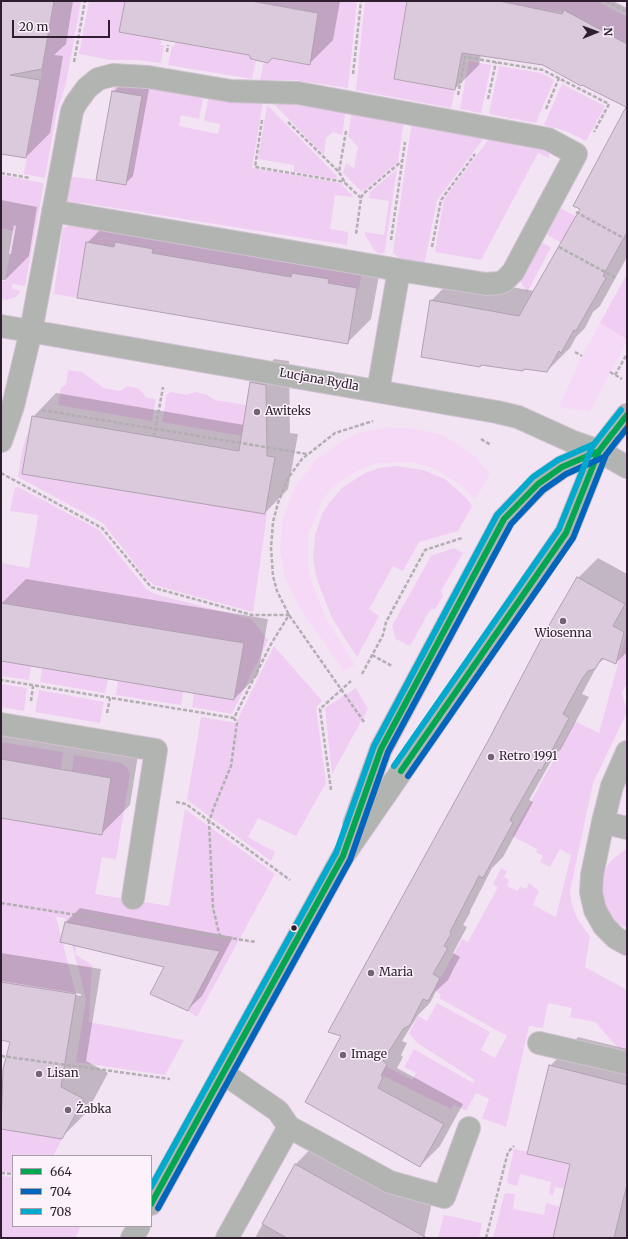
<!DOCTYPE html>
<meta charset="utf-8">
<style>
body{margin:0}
#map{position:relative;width:628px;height:1239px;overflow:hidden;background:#f3e4f4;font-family:Merriweather,serif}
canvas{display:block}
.frame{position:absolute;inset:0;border:2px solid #2e1e2f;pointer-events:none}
.legend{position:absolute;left:12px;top:1155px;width:140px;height:72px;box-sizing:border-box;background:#fbf2fb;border:1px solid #a99da9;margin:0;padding:5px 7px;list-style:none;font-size:12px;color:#2e1e2f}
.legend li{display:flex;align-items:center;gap:8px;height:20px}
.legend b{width:20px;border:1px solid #a99da9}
.north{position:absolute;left:576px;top:12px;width:40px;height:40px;-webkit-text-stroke:3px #fbf2fb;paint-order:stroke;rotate:89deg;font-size:11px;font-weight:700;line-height:16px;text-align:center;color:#2e1e2f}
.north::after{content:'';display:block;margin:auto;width:14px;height:18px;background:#2e1e2f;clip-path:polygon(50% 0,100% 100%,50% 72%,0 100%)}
.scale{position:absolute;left:12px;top:20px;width:98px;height:18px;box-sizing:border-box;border:2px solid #2e1e2f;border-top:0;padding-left:5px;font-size:12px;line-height:14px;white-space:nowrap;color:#2e1e2f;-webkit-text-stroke:3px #fbf2fb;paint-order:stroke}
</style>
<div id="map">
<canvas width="628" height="1239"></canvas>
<div class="frame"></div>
<ul class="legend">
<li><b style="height:5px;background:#00a651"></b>664</li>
<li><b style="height:5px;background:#0065bd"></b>704</li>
<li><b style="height:5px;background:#00a9ce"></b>708</li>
</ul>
<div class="north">N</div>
<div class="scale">20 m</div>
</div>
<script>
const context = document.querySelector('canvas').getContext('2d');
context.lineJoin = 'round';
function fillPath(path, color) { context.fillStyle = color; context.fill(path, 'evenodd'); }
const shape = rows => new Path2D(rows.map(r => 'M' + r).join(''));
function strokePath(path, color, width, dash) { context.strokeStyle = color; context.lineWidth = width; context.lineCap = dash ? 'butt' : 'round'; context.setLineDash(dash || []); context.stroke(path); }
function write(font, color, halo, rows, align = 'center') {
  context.font = font + ' Merriweather,serif'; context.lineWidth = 3; context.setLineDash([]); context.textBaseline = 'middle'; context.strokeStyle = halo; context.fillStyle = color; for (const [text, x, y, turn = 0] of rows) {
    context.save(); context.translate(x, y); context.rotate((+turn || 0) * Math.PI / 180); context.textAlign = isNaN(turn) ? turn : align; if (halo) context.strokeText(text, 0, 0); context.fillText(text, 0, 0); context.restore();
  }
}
fillPath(shape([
 [627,274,627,341,590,411,559,407,580,360],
 [389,427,416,429,439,434,456,443,476,457,490,474,475,500,461,485,433,468,411,462,379,463,362,468,348,476,332,488,322,501,308,534,308,567,311,580,326,619,355,665,344,671,299,607,286,581,280,550,283,517,295,487,317,458,349,437,358,433]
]), '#f6d9f7');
fillPath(shape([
 [54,1,81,1,66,83,56,115,45,178,24,174],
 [89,1,125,1,119,32,160,38,162,43,159,45,164,45,161,63,137,60,109,60,79,54],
 [251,1,357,1,348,88,294,80,260,80,264,61,267,63,267,58,310,65,318,13],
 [365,1,407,1,394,79,455,90,451,108,356,90],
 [499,1,597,1,627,17,627,38,624,44,564,11,563,12,533,9,533,8],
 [176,42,252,55,252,61,256,60,252,79,168,65,172,46,175,47,174,46],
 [469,61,491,65,481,113,460,109],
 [499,66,541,73,554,80,536,123,489,114],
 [114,83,204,93,199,119,181,115,179,126,218,134,220,124,204,121,209,95,263,101,252,168,340,183,354,197,335,195,330,229,348,232,347,245,84,203,78,203,78,207,62,204,67,176,126,184,142,97,112,92],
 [562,84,605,106,586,141,566,131,544,125],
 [269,99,346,108,342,135,333,132,326,138,324,155],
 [267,105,337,176,336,179,294,172,294,165,258,159],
 [352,110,404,119,398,162,362,192,343,173,346,163,354,168,358,147,348,136],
 [412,121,487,134,437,200,424,266,405,262,393,253],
 [492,135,548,146,549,158,538,153,481,260,435,252,444,199],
 [397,169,385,250,384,253,380,254,375,251,365,235,365,232,384,235,389,201,369,198,370,192],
 [1,175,44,183,25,286,12,284,12,289,21,291,16,297,7,300,1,299,1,281,5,281,14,231,1,228],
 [558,207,603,231,590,259,544,233],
 [74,224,362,272,359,289,328,283,329,279,292,273,291,277,152,253,152,249,116,242,114,247,86,243,77,298,54,294,63,228],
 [539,241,551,247,527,293,519,278],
 [627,274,627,339,600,323],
 [68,370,82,372,104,388,120,391,128,386,139,389,147,398,156,399,152,421,58,405,61,387,66,385],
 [171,392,187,395,195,392,207,395,215,400,246,405,247,400,252,407,246,407,243,425,267,430,265,440,162,422,167,394],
 [30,425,23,474,267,514,253,612,154,585,147,579,103,523,18,477,22,450],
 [396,466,423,470,445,479,466,498,472,506,458,531,419,542,403,571,393,566,369,609,379,616,357,657,332,618,317,580,313,557,315,536,322,514,329,503,343,487,365,473,380,468],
 [18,487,99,530,147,590,158,595,251,619,268,640,232,714,192,707,194,693,234,700,244,643,1,603,1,563,29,568,36,529,38,515,10,511,15,488],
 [454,548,463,553,441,591,443,596,436,608,430,610,410,646,396,639,392,626,431,556],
 [627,631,627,683,622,693,627,712,593,783,570,891,572,905,577,918,590,937,585,967,627,990,627,1050,618,1048,595,1022,570,1017,572,1008,548,1003,543,1028,529,1026,506,1127,482,1118,489,1099,476,1093,466,1111,454,1104,451,1109,371,1070,386,1066,412,1080,416,1073,404,1067,414,1049,473,1083,475,1080,417,1043,409,1033,418,1016,427,1021,437,1003,490,1032,481,1050,495,1058,507,1036,439,998,441,995,434,990,462,939,468,942,498,887,493,884,501,868,507,871,504,877,509,880,507,886,518,891,520,886,526,889,529,883,539,891,533,905,556,917,571,855,560,849,550,867,540,862,543,856,536,852,537,849,512,836,575,721,599,733],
 [274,646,322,701,316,707,326,783,296,836,258,818,248,837,275,852,271,861,187,800,201,717,236,723],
 [1,661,31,666,29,680,1,676],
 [42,668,108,679,105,693,40,682],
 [118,681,183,691,181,705,116,695],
 [1,684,27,688,24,711,1,707],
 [356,688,368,709,332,774,325,708],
 [39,690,104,702,100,723,35,712],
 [1,742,63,752,61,769,1,759],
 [74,755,121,763,127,767,130,774,116,859,102,857,95,894,169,906,185,809,275,874,197,1017,188,1011,220,951,81,925,75,954,92,965,89,1022,184,1040,165,1075,76,1062,86,999,65,918,56,917,76,994,1,982,1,818,102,835,111,778,72,771],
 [627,848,627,928,618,923,609,915,605,909,600,892,602,880,607,866,612,860],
 [1,1129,62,1139,53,1156,13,1156,13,1172,1,1171],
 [514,1149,528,1152,528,1154,570,1164,565,1189,555,1187,553,1195,549,1194,551,1182,520,1174,517,1186,509,1184,507,1181],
 [1,1176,13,1177,13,1226,81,1226,75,1238,1,1238],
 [506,1193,515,1194,513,1209,544,1215,546,1203,561,1207,553,1238,493,1238,504,1195],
 [444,1215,482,1223,479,1238,438,1238]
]), '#f0cdf2');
fillPath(shape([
 [1,1,73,1,66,44,54,55,63,56,50,133,26,157,1,153],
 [126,1,340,1,333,40,309,64,250,54],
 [408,1,613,1,627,8,627,106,544,64,481,54,479,65,455,89],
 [120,85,149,89,133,176,125,184,113,92],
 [627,109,626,253,627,257,600,306,593,312,585,328,576,337,570,348,547,371,482,364,480,366,431,301,454,277,534,291,581,209],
 [1,200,37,207,29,256,5,280,1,280],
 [14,225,16,226,11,254,9,254],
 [111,219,381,264,371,319,347,343,87,243],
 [274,359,289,361,290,433,298,434,288,489,265,513,33,417,56,393,244,425,251,382],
 [598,558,627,574,627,652,616,663,605,658,598,664,582,694,589,697,561,749,554,756,529,800,533,802,503,857,492,868,470,911,470,913,463,925,467,927,453,953,460,957,454,968,448,980,436,991,430,1003,418,1015,402,1041,407,1043,401,1055,403,1057,397,1068,463,1104,440,1146,420,1166,342,1035,578,578],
 [26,579,268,619,258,675,234,699,1,660,2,603],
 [1,726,139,749,130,805,101,834,1,817],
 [80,908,233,937,202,996,187,1010,166,967,66,922],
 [1,953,101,969,86,1061,108,1073,87,1112,61,1138,1,1128,1,1095,4,1070,11,1041,1,1039,1,983,81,996,81,994,1,981],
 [578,1037,627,1049,627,1238,554,1238,571,1164,550,1066],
 [324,1135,430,1198,431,1207,424,1238,255,1238,296,1164]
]), '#0003');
const building = shape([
 [1,1,54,1,42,69,10,75,40,80,26,158,1,154,1,1],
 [125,1,251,1,318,13,310,65,272,58,268,63,251,59,249,55,119,32,125,1],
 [407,1,499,1,562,14,564,10,627,44,627,232,603,276,606,278,576,331,574,330,561,353,559,351,547,372,524,369,523,371,481,365,480,367,421,357,430,300,519,316,580,209,573,206,626,107,582,85,581,86,543,65,462,53,455,90,394,79,407,1],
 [112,91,142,96,126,185,96,180,112,91],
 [86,242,114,247,115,242,153,249,152,253,291,277,292,273,329,279,328,283,357,288,348,344,77,298,86,242],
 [250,382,266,385,267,456,275,457,265,514,22,474,32,416,239,451,250,382],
 [577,577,625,604,613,626,624,632,616,664,602,658,595,669,588,671,582,679,563,714,569,718,541,771,539,769,510,820,513,823,483,878,479,876,450,932,451,934,444,946,448,948,433,974,440,978,434,990,428,1001,423,999,410,1025,403,1029,383,1061,387,1064,381,1076,383,1077,378,1088,444,1124,420,1167,305,1102,341,1036,328,1032,488,741,544,634,577,577],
 [1,603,244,643,234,700,1,661,1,603],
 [1,759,111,778,102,835,1,818,1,759],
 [65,922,142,937,220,951,188,1011,150,994,164,967,60,942,65,922],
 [1,982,76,994,61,1087,84,1099,62,1139,1,1129,3,1069,10,1042,1,1040,1,982],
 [549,1065,627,1085,627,1184,614,1238,553,1238,570,1164,527,1154,549,1065],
 [295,1164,427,1238,287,1238,262,1224,295,1164]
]);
fillPath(building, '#dbcadc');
strokePath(building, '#b0a1b0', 1);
const minor = shape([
 [53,211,399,270],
 [1,326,497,412,518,417,571,441,599,451,627,467],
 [1,441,13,406,31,331,72,111,76,103,87,88,98,79,113,75,148,77,231,91,298,93,548,139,576,154,513,272,504,281,499,283,486,284,399,270,378,391],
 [1,724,156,750,133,898],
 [627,752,612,786,603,822,627,828],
 [603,822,592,875,591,892,595,910,604,926,616,938,627,944],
 [354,824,381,749,504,519,538,484,562,467,599,451],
 [539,1043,627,1063],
 [223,1073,278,1111,289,1127,390,1182,444,1197,469,1128],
 [151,1204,343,856,566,533,599,451,627,415],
 [132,1238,139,1226],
 [227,1238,289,1127]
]);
strokePath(minor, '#cfc2cf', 24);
strokePath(shape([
 [606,1,627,12],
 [167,52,168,45],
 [74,62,85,1],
 [353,74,361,1],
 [458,95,465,57,543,70,609,104,594,132],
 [488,99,496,62],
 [546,109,559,78],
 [262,120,255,167,345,182],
 [288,122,339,172],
 [346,131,339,172,345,183,361,198,356,234],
 [1,173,30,178],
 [361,198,363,194,402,161],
 [576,212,627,240],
 [391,240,405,142],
 [432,247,441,200,475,154],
 [559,247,616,278],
 [575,352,582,356],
 [610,372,622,379],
 [615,375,627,354],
 [42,410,307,454],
 [154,437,163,387],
 [481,439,491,445],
 [1,473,102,528,151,587,252,615,289,615,271,644,234,718,1,680],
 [372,655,392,666],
 [362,674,383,635,386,622,425,550,462,538],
 [31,701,33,686],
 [107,713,110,698],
 [364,722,289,615,277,591,273,576,271,548,273,522,278,503,288,478,302,459,335,433,373,421],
 [331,790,320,709,351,681],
 [176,802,186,804,290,880],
 [1,903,115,921],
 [144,925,256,942],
 [220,937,213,908,209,822,214,807,231,766,237,723,234,718],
 [1,1056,170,1079],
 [1,1173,13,1174],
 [486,1238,508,1152,514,1146]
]), '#b2aeb2', 2.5, [4, 2]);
strokePath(minor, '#b2b4b2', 22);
strokePath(shape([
 [401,771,566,533,599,451,612,434],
 [151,1204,343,856,381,749,504,519,538,484,562,467,599,451,627,415]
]), '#00a651', 6);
strokePath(shape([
 [408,776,573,538,606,455,618,439],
 [158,1208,350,860,388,752,511,524,543,490,566,474,604,457,627,428]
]), '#0065bd', 6);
strokePath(shape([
 [394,766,559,529,592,447,606,429],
 [151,1187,336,853,374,746,497,515,533,477,558,460,594,444,621,410]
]), '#00a9ce', 6);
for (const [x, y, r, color] of [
 [257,412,4,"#736374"],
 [563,621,4,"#736374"],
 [491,757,4,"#736374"],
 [294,928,3.5,"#2e1e2f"],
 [371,973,4,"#736374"],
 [343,1055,4,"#736374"],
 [39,1074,4,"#736374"],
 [68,1110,4,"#736374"]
]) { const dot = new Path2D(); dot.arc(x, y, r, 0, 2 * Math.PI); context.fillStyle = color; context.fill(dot); strokePath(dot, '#fbf2fb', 1.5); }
write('12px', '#2e1e2f', '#fbf2fb', [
 ["Lucjana Rydla",319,380,10]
]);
write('12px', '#2e1e2f', '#fbf2fb', [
 ["Awiteks",265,412],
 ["Wiosenna",563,634,"center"],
 ["Retro 1991",499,757],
 ["Maria",379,973],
 ["Image",351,1055],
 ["Lisan",47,1074],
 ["Żabka",76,1110]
], 'left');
</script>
